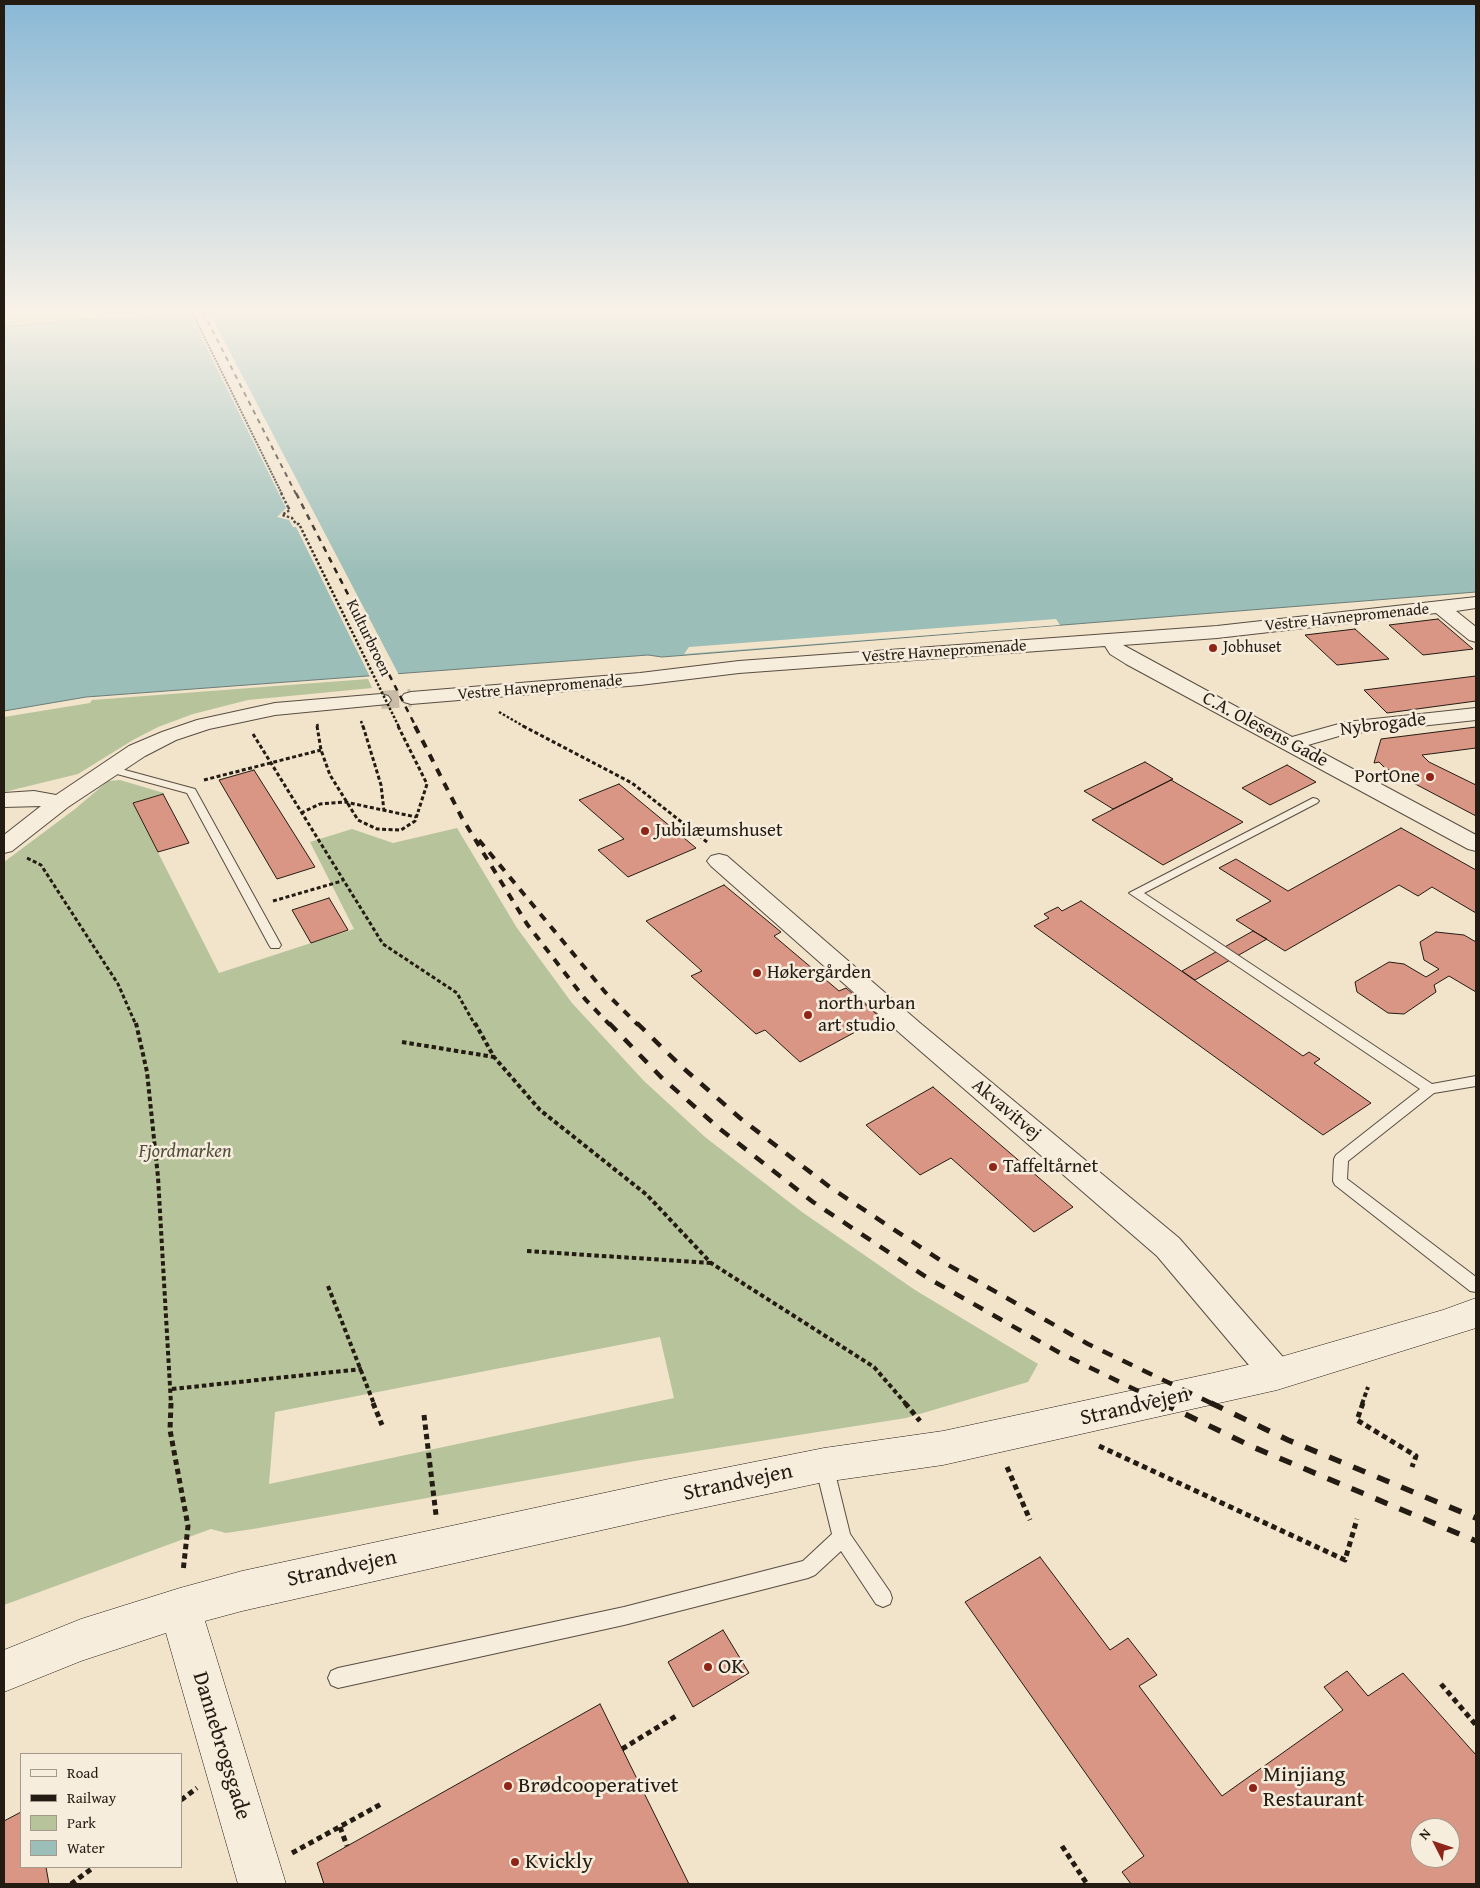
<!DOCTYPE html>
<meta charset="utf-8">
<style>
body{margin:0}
#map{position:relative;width:1480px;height:1888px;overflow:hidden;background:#f2e3cb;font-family:"Gentium Book Plus",serif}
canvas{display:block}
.frame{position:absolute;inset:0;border:5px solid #241c13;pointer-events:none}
.legend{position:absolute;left:20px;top:1753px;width:162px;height:115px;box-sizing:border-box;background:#f7eddd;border:1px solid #a3998c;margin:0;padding:6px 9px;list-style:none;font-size:15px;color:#241c13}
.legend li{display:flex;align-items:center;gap:10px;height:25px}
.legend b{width:25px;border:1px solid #a3998c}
.north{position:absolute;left:1410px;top:1818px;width:50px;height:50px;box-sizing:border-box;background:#f7eddd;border:1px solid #a3998c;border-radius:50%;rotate:311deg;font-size:14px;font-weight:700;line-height:20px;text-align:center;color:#241c13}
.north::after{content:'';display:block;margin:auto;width:18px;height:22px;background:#8f2418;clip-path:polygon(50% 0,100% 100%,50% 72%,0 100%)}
</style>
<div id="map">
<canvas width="1480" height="1888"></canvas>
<div class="frame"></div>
<ul class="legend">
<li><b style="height:6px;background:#f7eddd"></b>Road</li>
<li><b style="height:6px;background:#241c13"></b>Railway</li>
<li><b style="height:14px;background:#b7c49b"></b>Park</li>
<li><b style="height:14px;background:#9bbeb8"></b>Water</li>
</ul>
<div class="north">N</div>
</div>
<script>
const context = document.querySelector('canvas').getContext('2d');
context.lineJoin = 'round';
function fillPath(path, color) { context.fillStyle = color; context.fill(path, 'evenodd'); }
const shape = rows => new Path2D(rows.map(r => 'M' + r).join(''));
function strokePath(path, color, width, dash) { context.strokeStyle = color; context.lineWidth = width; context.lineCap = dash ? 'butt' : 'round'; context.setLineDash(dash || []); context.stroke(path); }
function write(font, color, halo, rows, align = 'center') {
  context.font = font + ' "Gentium Book Plus",serif'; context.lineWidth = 5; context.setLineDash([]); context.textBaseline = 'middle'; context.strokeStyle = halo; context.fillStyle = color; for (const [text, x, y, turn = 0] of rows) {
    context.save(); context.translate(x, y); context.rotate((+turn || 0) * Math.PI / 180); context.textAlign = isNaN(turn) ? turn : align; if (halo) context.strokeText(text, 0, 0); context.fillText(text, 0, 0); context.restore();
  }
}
fillPath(shape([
 [4,312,156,312,4,327],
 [368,679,372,688,248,700,193,714,158,727,133,740,78,774,4,792,4,717,90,703,92,700],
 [120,780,164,793,133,803,219,973,354,929,310,842,352,829,393,843,457,828,517,928,572,1003,644,1081,705,1137,802,1212,915,1290,1038,1364,1028,1382,906,1418,635,1461,253,1529,226,1533,211,1529,4,1605,4,862,75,809,108,781],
 [660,1337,674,1398,269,1484,275,1412]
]), '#b7c49b');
const water = shape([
 [202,312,1476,312,1476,592,662,657,648,655,86,697,4,711,4,327,87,319,153,317,202,312]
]);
fillPath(water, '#9bbeb8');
strokePath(water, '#6b7d76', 1);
fillPath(shape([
 [189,312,209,312,400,677,371,679,296,527,293,527,289,520,277,517,286,508],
 [1056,619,1060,625,684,654,689,647]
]), '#f2e3cb');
const building = shape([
 [1438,619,1473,649,1423,655,1389,625,1438,619],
 [1355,629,1389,659,1337,665,1305,635,1355,629],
 [1476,676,1476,701,1387,713,1364,690,1476,676],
 [1476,727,1476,748,1422,755,1429,762,1476,785,1476,816,1385,768,1379,762,1374,763,1381,739,1476,727],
 [1145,762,1173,779,1113,809,1084,791,1145,762],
 [1287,765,1316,782,1270,805,1242,788,1287,765],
 [254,770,315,867,277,879,219,780,254,770],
 [1171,780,1243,822,1163,865,1092,820,1171,780],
 [619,784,665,822,696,848,628,877,598,850,624,839,579,800,619,784],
 [163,794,189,843,158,852,133,803,163,794],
 [1401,828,1476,870,1476,913,1432,887,1418,896,1399,885,1285,951,1236,920,1271,901,1219,868,1236,859,1288,891,1401,828],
 [724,885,781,932,774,936,839,991,846,988,881,1018,800,1062,765,1030,756,1034,691,976,702,971,646,921,724,885],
 [329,898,348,930,311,943,292,910,329,898],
 [1081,901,1303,1056,1309,1052,1320,1059,1314,1063,1371,1103,1323,1135,1034,926,1049,918,1044,914,1058,907,1062,911,1081,901],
 [1253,931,1267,939,1195,980,1182,971,1253,931],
 [1436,932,1464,935,1476,942,1476,992,1449,976,1434,985,1436,992,1404,1014,1388,1013,1357,992,1355,982,1389,962,1404,964,1426,977,1439,969,1424,960,1420,942,1436,932],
 [933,1087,1073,1207,1034,1232,951,1158,920,1175,866,1125,933,1087],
 [1040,1557,1110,1650,1128,1638,1157,1675,1139,1686,1222,1796,1343,1710,1324,1687,1347,1671,1368,1696,1403,1673,1476,1755,1476,1884,1131,1884,1122,1872,1144,1856,965,1602,1040,1557],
 [1420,1828,1450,1828,1450,1858,1420,1858,1420,1828],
 [723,1630,749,1673,693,1707,668,1662,723,1630],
 [600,1704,689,1884,324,1884,317,1863,600,1704],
 [21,1812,21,1867,46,1867,49,1884,4,1884,4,1821,21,1812]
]);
fillPath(building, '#da9684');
strokePath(building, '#241c13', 1);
strokePath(shape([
 [381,700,411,698]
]), '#c9bba6', 18, [18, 9]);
const lane = shape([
 [110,766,195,789,281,945,279,948,271,948,269,945,187,793,106,771,105,769,110,766],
 [1313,798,1317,799,1319,801,1317,803,1144,893,1432,1084,1476,1076,1476,1086,1434,1093,1348,1161,1347,1179,1476,1277,1476,1292,1470,1291,1335,1185,1333,1181,1334,1159,1336,1155,1420,1089,1129,893,1313,798],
 [824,1457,830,1459,833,1465,850,1534,890,1592,892,1598,890,1604,883,1607,876,1604,841,1551,815,1575,808,1578,624,1625,338,1688,331,1685,328,1678,331,1671,338,1668,624,1607,803,1561,832,1534,815,1465,818,1459,824,1457]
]);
const street = shape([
 [1476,597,1476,608,1456,611,1476,627,1476,642,1469,640,1436,613,1217,638,1123,645,1292,737,1346,722,1476,708,1476,720,1346,734,1308,745,1476,835,1476,851,1468,849,1126,664,1110,654,1105,646,739,673,640,685,411,704,404,702,401,698,404,694,411,692,640,673,739,661,1217,626,1476,597],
 [381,694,388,696,391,700,388,704,275,715,209,729,176,740,145,756,68,807,12,851,4,853,4,835,41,806,4,807,4,793,34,791,56,795,129,746,162,732,197,720,275,703,381,694],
 [719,854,727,856,920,1023,1179,1238,1289,1364,1294,1374,1289,1384,1277,1388,1265,1384,1157,1256,902,1035,711,866,707,861,711,856,719,854]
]);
const secondary = shape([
 [1476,1298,1476,1328,1277,1390,943,1465,824,1482,669,1515,242,1611,205,1621,286,1884,238,1884,166,1633,81,1661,4,1692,4,1650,81,1619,180,1588,242,1571,669,1479,824,1448,943,1431,1213,1373,1277,1358,1443,1310,1476,1298]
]);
strokePath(lane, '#584e41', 2);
strokePath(street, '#584e41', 2);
strokePath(secondary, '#241c13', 1);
strokePath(shape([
 [192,312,282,494]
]), '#241c13', 2, [2, 1]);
strokePath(shape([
 [281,493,288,507],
 [499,712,525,727],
 [361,721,363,727],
 [317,724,318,727]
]), '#241c13', 2.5, [2.5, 2]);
strokePath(shape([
 [317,726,321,750,330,775,358,820,377,829,401,830,415,821,418,812],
 [363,726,381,785,384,811],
 [523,726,632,783,707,842],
 [253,734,383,944,457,993,475,1025],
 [204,780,321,750],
 [301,813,320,804,345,802,416,817],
 [27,858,41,865,118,984,136,1025],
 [273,901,342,881]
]), '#241c13', 3, [4, 2.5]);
strokePath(shape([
 [136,1023,147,1072,158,1177,171,1404],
 [475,1023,494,1057,540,1110,647,1195,711,1263,874,1367,906,1404],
 [402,1042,494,1057],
 [527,1251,711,1263],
 [328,1286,374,1404],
 [172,1389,362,1369],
 [1362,1404,1368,1387]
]), '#241c13', 4, [4.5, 3]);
strokePath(shape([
 [171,1403,170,1430,188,1526,183,1572],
 [373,1403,382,1425],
 [905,1403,920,1421],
 [1363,1403,1357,1420,1416,1456,1412,1467],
 [424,1415,436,1515],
 [1099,1446,1345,1560,1357,1519],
 [1007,1467,1030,1520],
 [1441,1684,1476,1725],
 [622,1749,676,1716],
 [181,1800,197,1788],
 [340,1827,347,1846],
 [1062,1846,1087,1884],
 [292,1853,383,1803],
 [71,1884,94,1867]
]), '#241c13', 5, [5.5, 4]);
fillPath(lane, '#f7eddd');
fillPath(street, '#f7eddd');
fillPath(secondary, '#f7eddd');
strokePath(shape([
 [203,312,296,494]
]), '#241c13', 2, [5, 5]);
strokePath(shape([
 [296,493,416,727]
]), '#241c13', 2.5, [6, 6]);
strokePath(shape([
 [415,726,462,818,527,924,585,999,610,1025],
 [479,840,605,992,638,1025]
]), '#241c13', 4, [8, 8]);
strokePath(shape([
 [609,1023,661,1077,720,1129,813,1202,926,1277,1060,1353,1165,1404],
 [637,1023,682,1067,740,1118,831,1188,943,1262,1088,1344,1213,1404]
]), '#241c13', 4.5, [11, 11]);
strokePath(shape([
 [1162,1403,1253,1447,1476,1541],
 [1211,1403,1288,1440,1476,1518]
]), '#241c13', 5.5, [13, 13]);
strokePath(shape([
 [288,507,290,510,282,515,292,518,296,524,299,524,399,727]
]), '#241c13', 2.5, [2.5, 2]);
strokePath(shape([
 [398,726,427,784,418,812]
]), '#241c13', 3, [4, 2.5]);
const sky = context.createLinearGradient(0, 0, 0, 576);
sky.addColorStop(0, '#89b8d5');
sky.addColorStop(0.54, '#f9f2e8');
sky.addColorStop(1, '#f9f2e800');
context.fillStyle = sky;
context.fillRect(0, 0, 1480, 576);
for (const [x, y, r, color] of [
 [1213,648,5,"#8f2418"],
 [1430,777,5,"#8f2418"],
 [645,831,5,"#8f2418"],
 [757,973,5,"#8f2418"],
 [808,1015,5,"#8f2418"],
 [993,1167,5,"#8f2418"],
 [708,1667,5,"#8f2418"],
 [508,1786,5,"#8f2418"],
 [1253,1788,5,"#8f2418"],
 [515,1862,5,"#8f2418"]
]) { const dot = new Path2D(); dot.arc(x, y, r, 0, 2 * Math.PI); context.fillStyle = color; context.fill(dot); strokePath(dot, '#f7eddd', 2); }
write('16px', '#241c13', '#f7eddd', [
 ["Vestre Havnepromenade",1347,618,-6],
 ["Kulturbroen",368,638,64],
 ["Vestre Havnepromenade",944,652,-4],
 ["Vestre Havnepromenade",540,688,-5]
]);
write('16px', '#241c13', '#f7eddd', [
 ["Jobhuset",1223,648]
], 'left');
write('19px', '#241c13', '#f7eddd', [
 ["Nybrogade",1383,725,-7],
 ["C.A. Olesens Gade",1265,730,28],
 ["Akvavitvej",1006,1110,40]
]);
write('19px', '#241c13', '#f7eddd', [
 ["PortOne",1420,777,"right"],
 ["Jubilæumshuset",655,831],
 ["Høkergården",767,973],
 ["north urban",818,1004],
 ["art studio",818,1026],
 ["Taffeltårnet",1003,1167]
], 'left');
write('italic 19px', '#504e3c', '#f7eddd', [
 ["Fjordmarken",185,1152]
]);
write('22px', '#241c13', '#f7eddd', [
 ["Strandvejen",1135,1407,-13],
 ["Strandvejen",738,1483,-12],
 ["Strandvejen",342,1569,-12],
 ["Dannebrogsgade",221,1746,73]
]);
write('22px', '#241c13', '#f7eddd', [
 ["OK",718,1667],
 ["Minjiang",1263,1775],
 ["Restaurant",1263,1800],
 ["Brødcooperativet",518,1786],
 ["Kvickly",525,1862]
], 'left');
</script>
